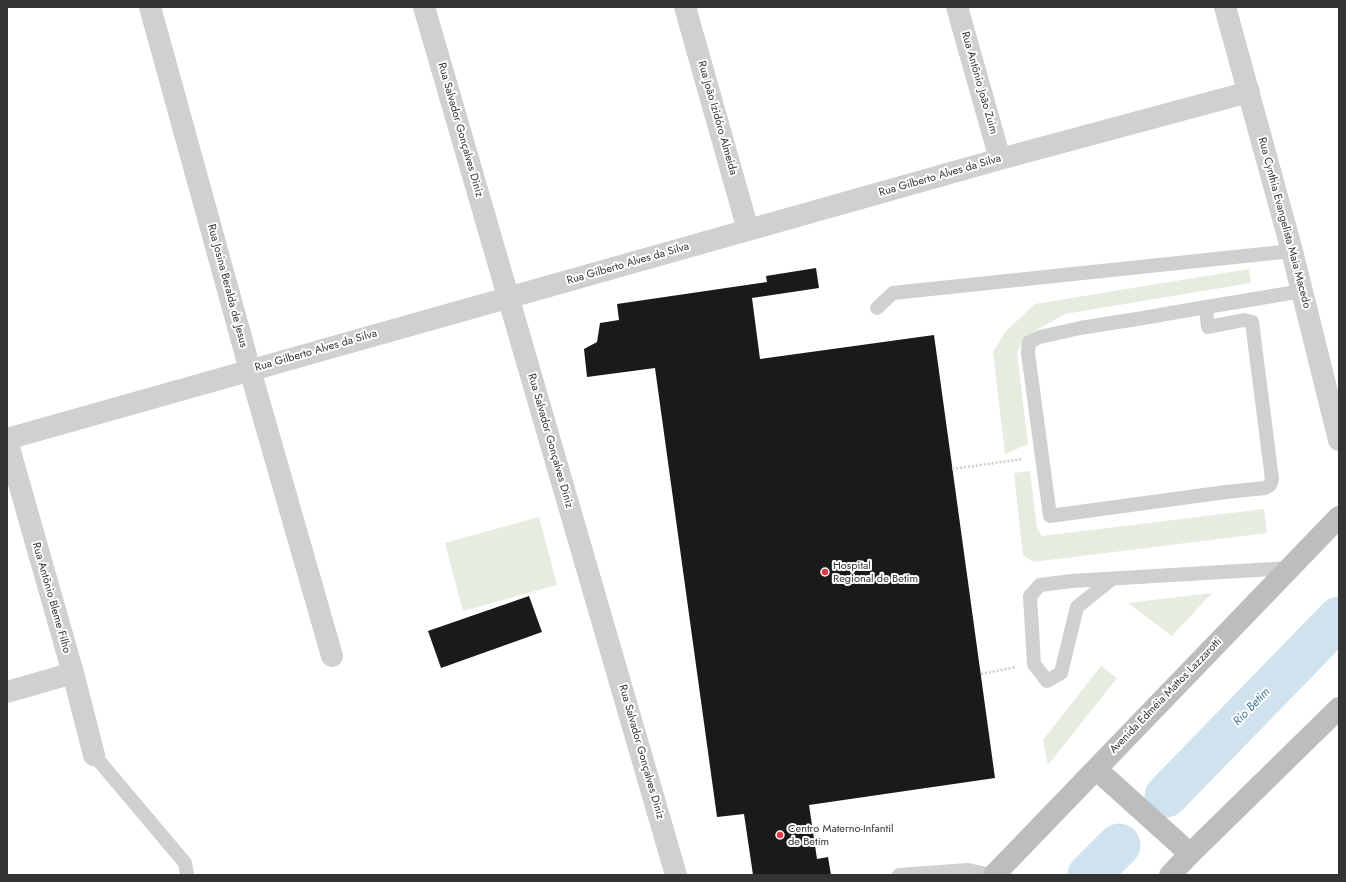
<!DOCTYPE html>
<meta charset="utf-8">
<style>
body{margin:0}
#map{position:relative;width:1346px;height:882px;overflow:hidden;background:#fff;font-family:Jost,sans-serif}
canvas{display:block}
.frame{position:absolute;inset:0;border:8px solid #333;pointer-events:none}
</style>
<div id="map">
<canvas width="1346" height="882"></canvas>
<div class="frame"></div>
</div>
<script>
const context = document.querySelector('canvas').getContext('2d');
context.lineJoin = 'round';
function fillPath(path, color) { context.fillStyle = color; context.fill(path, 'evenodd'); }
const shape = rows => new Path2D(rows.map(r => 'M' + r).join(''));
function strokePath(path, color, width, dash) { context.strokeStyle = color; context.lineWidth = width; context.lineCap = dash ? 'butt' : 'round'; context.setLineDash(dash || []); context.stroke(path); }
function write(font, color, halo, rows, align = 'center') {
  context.font = font + ' Jost,sans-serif'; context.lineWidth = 4; context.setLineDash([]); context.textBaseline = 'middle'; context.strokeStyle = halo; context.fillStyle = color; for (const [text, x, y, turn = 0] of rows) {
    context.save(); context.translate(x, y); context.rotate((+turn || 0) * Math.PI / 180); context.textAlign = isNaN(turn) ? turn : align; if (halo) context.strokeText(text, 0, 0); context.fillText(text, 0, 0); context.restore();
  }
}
fillPath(shape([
 [1249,269,1251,283,1065,314,1026,336,1017,352,1028,444,1005,454,993,352,1006,331,1035,304],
 [1030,471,1037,528,1042,536,1264,509,1267,533,1033,562,1023,555,1014,473],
 [539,517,557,585,463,611,445,543],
 [1212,593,1172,636,1128,603],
 [1101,666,1117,678,1048,765,1043,740]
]), '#e6ecdf');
strokePath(shape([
 [1166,796,1339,618],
 [1089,875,1119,845]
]), '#cfe2ee', 43);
fillPath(shape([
 [816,268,819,288,752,298,760,359,934,335,995,778,809,805,817,859,828,857,831,875,753,875,744,814,717,817,655,368,587,377,584,349,597,342,600,323,619,320,617,304,767,282,766,276],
 [529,596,542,632,441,668,428,631]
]), '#1a1a1a');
strokePath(shape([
 [952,469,1023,459],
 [981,674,1016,667]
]), '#cdcdcd', 2.5, [2, 2]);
strokePath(shape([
 [1206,307,1208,327,1244,320,1252,322,1272,479,1270,485,1265,488,1226,492,1050,516,1028,353,1029,342,1040,337,1080,328,1143,318,1206,307,1249,300,1302,291],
 [877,308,893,293,1292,251],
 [1112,579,1077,607,1061,673,1047,681,1034,664,1030,596,1040,585,1071,581,1290,568],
 [94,755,185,863,187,875],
 [899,875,968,870,991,875]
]), '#d0d0d0', 14);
strokePath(shape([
 [150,7,250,370,332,656],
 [424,7,676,875],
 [685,7,748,230],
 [957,7,1000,159],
 [1225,7,1292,251,1339,440],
 [7,439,1000,159,1249,92],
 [7,441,73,673,94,755],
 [7,692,73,673]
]), '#d0d0d0', 22);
strokePath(shape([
 [1096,769,1177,842,1190,854],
 [994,875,1339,517],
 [1170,875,1190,854,1339,708]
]), '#bdbdbd', 22);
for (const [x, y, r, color] of [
 [825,572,4,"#e63946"],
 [780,835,4,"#e63946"]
]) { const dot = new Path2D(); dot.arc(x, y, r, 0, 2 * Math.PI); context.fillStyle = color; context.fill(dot); strokePath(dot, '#fff', 1.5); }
write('11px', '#333', '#fff', [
 ["Rua Antônio João Zuim",979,83,74],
 ["Rua João Izidóro Almeida",717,118,74],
 ["Rua Salvador Gonçalves Diniz",460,130,74],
 ["Rua Gilberto Alves da Silva",940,176,-16],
 ["Rua Cynthia Evangelista Maia Macedo",1284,223,75],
 ["Rua Gilberto Alves da Silva",628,264,-16],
 ["Rua Josina Beralda de Jesus",227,286,75],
 ["Rua Gilberto Alves da Silva",316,351,-16],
 ["Rua Salvador Gonçalves Diniz",550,441,74],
 ["Rua Antônio Bleme Filho",51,598,74],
 ["Avenida Edméia Mattos Lazzarotti",1166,696,-46],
 ["Rua Salvador Gonçalves Diniz",641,752,74]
]);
write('11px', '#333', '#fff', [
 ["Hospital",833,566],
 ["Regional de Betim",833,579],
 ["Centro Materno-Infantil",788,829],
 ["de Betim",788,842]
], 'left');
write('italic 12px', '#3f7597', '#fff', [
 ["Rio Betim",1252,707,-46]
]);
</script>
